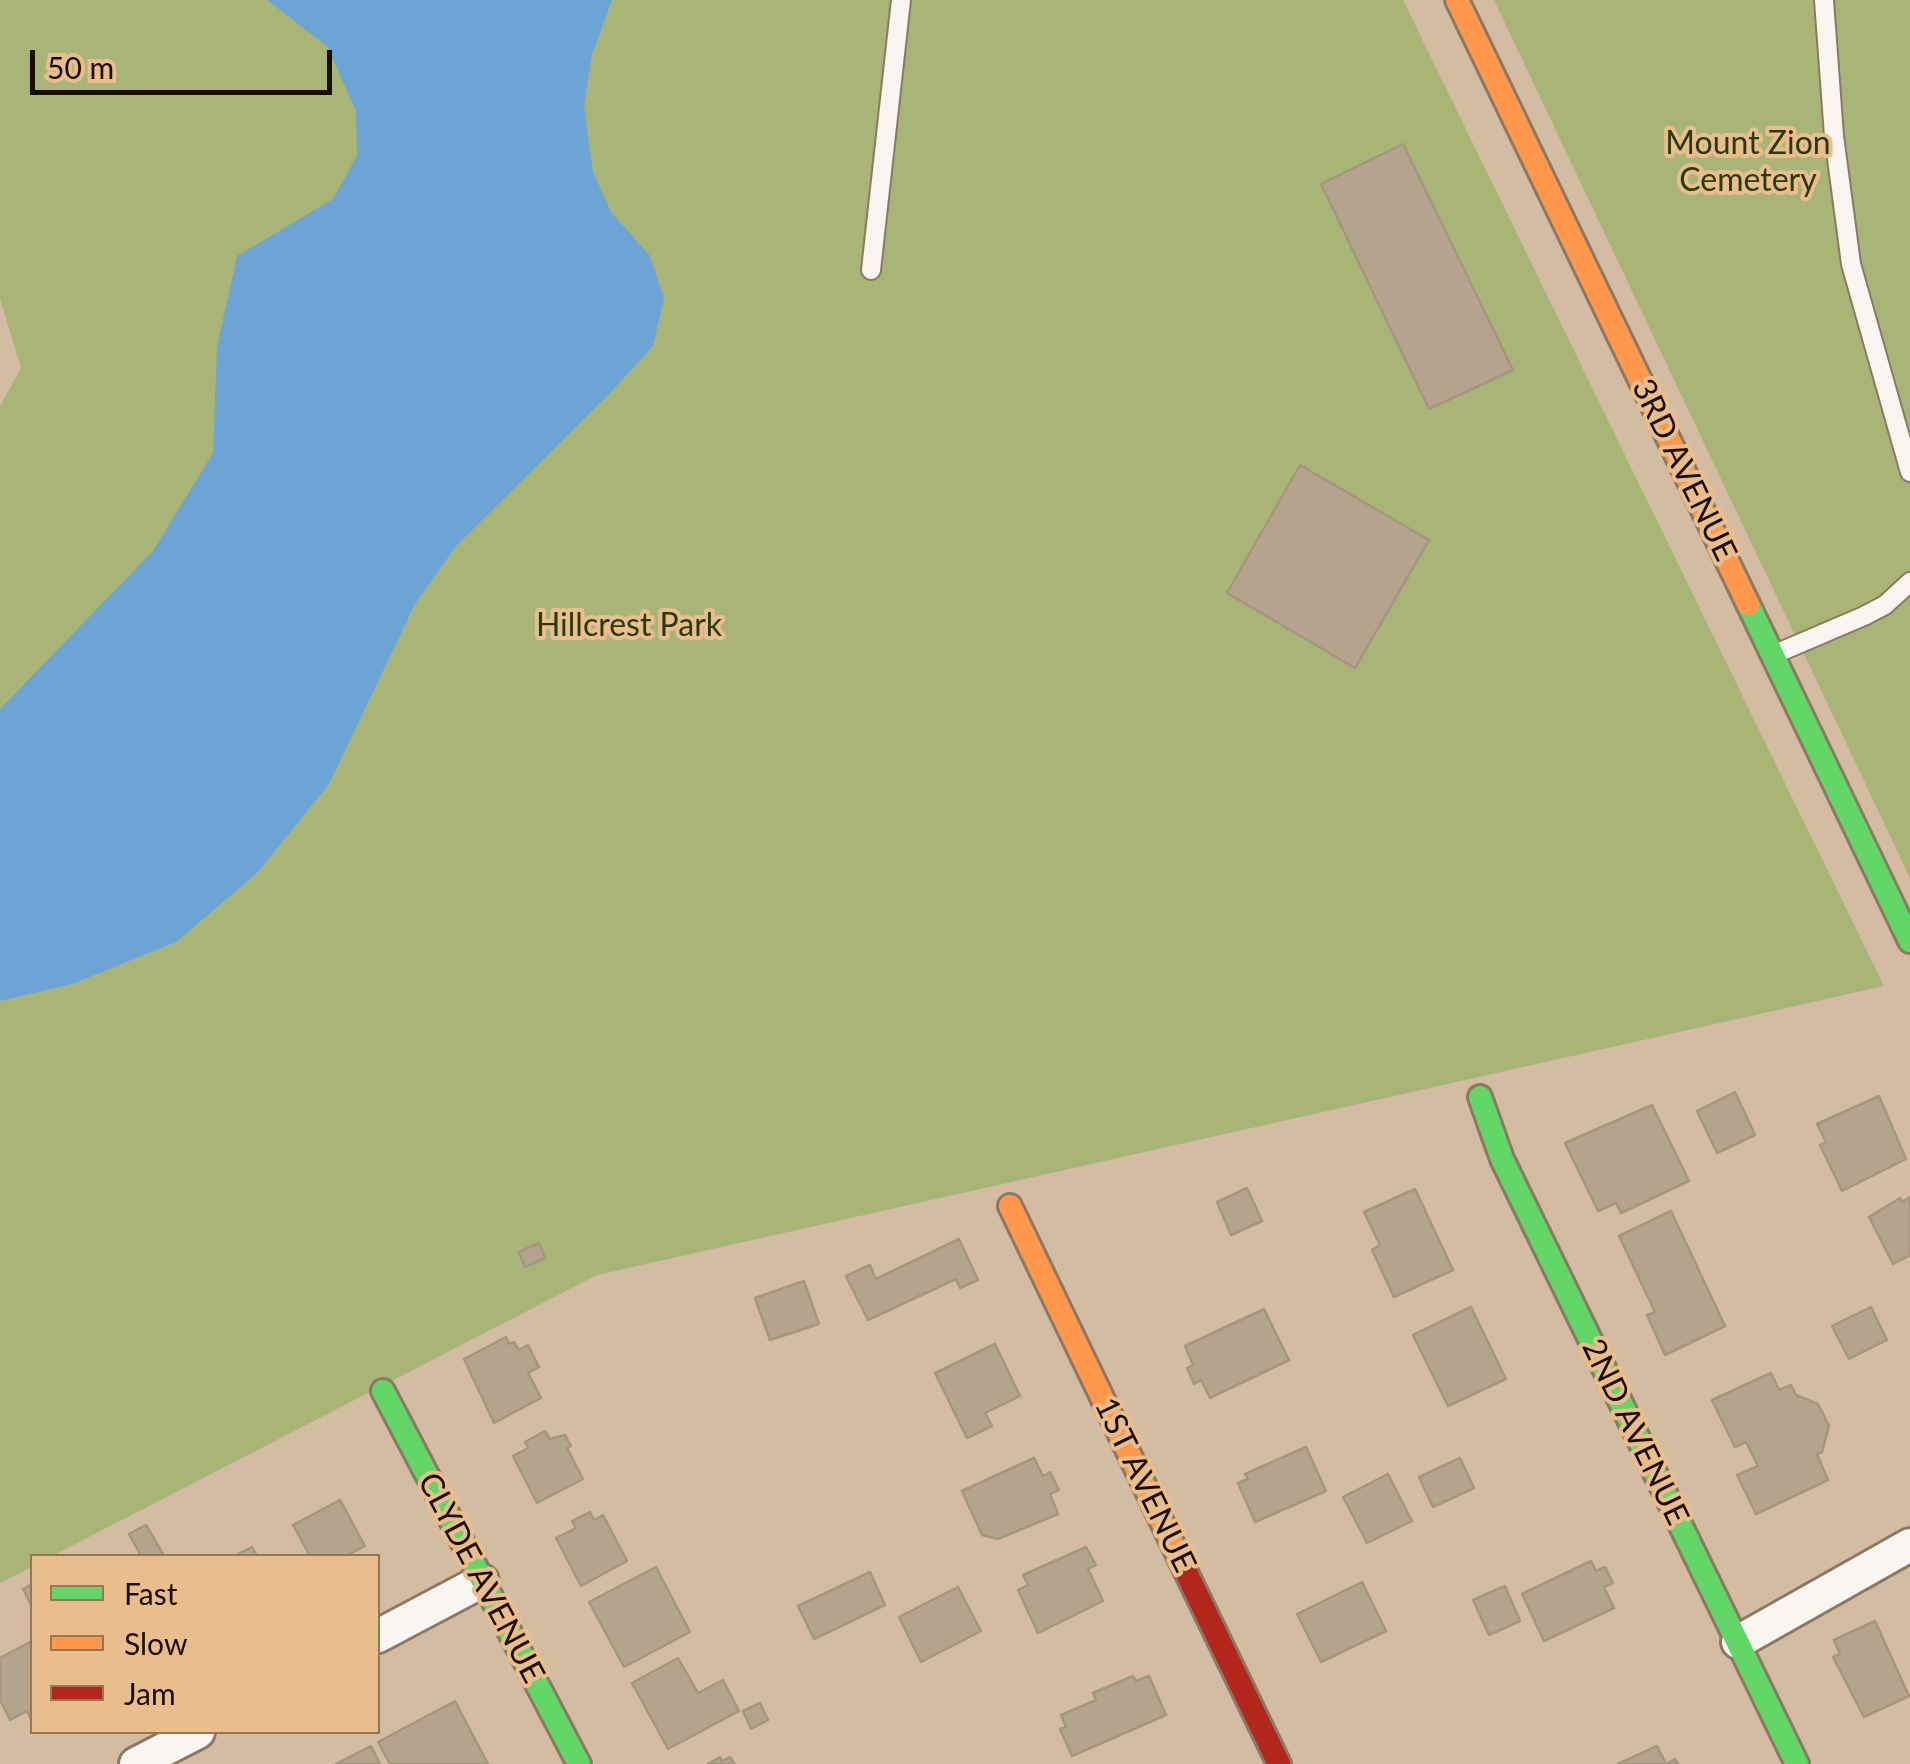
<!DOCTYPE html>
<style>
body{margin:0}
#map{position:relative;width:1910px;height:1764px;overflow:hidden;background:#d4bca2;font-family:Lato,sans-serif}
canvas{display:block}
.legend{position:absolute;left:30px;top:1554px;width:350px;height:180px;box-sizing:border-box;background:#eabd8c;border:2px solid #977654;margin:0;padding:12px 18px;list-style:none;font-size:30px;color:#1a0b00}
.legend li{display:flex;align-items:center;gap:20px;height:50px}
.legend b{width:50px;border:2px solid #977654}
.scale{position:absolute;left:30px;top:50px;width:302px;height:45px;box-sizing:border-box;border:5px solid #1a0b00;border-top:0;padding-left:12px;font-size:30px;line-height:35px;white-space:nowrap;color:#1a0b00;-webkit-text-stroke:8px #eabd8c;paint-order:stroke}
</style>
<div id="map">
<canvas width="1910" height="1764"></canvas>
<ul class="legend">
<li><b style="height:12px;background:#63d668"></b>Fast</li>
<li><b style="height:12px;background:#ff974d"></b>Slow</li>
<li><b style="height:12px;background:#b3261e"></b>Jam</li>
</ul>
<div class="scale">50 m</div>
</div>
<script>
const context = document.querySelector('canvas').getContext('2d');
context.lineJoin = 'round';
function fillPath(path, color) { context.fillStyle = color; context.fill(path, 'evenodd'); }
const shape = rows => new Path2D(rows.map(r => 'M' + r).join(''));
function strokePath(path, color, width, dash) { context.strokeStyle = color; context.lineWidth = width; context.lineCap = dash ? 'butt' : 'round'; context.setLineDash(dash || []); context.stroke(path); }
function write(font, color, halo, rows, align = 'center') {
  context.font = font + ' Lato,sans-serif'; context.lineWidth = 8; context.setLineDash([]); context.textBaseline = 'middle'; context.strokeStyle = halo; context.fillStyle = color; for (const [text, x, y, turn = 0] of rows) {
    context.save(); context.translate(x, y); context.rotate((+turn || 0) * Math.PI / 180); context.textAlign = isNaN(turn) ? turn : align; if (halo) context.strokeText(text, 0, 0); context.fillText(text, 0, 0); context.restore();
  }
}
fillPath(shape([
 [0,0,1403,0,1884,986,597,1275,52,1556,32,1556,32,1567,0,1583,0,406,21,368,0,299],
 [1494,0,1910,0,1910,878]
]), '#a9b576');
fillPath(shape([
 [267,0,612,0,592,54,584,106,593,172,611,212,650,256,664,298,653,346,609,394,456,546,415,604,329,784,257,873,176,942,72,984,0,1001,0,709,153,551,213,453,217,347,237,256,333,199,357,156,356,111,327,46]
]), '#6ca4d6');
const building = shape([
 [1403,144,1513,370,1429,409,1321,184,1403,144],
 [1300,465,1429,540,1355,668,1227,593,1300,465],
 [1735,1092,1755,1135,1717,1153,1697,1111,1735,1092],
 [1879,1096,1906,1159,1842,1191,1820,1145,1826,1142,1817,1124,1879,1096],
 [1652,1105,1689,1181,1621,1213,1616,1203,1598,1211,1565,1143,1652,1105],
 [1247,1188,1262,1221,1231,1235,1217,1202,1247,1188],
 [1415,1189,1453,1270,1394,1297,1372,1250,1380,1245,1364,1212,1415,1189],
 [1910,1197,1910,1255,1893,1264,1869,1217,1900,1198,1902,1202,1910,1197],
 [1671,1211,1725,1326,1665,1355,1647,1315,1655,1312,1619,1236,1671,1211],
 [959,1239,978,1280,960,1288,956,1279,868,1320,846,1276,870,1265,876,1279,959,1239],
 [539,1243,545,1258,525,1267,519,1252,539,1243],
 [804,1281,819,1324,770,1340,755,1298,804,1281],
 [1471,1307,1506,1379,1448,1406,1413,1335,1471,1307],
 [1871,1307,1887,1340,1849,1359,1832,1326,1871,1307],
 [1264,1309,1289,1360,1210,1398,1201,1380,1194,1384,1187,1368,1193,1365,1185,1346,1264,1309],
 [506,1337,509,1344,514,1342,519,1350,528,1345,539,1367,528,1373,541,1398,494,1423,464,1359,506,1337],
 [995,1344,1020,1396,985,1413,992,1426,967,1438,935,1373,995,1344],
 [1771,1373,1779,1390,1791,1385,1796,1395,1818,1404,1829,1426,1822,1452,1817,1454,1828,1480,1756,1514,1737,1475,1758,1466,1746,1442,1735,1447,1712,1400,1771,1373],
 [545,1431,550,1439,565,1435,571,1446,567,1448,583,1479,537,1503,513,1456,528,1448,525,1442,545,1431],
 [1306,1447,1326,1491,1255,1522,1238,1483,1248,1479,1245,1474,1306,1447],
 [1034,1458,1043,1476,1050,1472,1059,1490,1050,1494,1058,1514,998,1539,982,1535,962,1491,1034,1458],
 [1460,1458,1474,1488,1433,1507,1419,1477,1460,1458],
 [1388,1474,1412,1521,1367,1543,1343,1497,1388,1474],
 [340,1500,365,1546,346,1556,310,1556,293,1525,340,1500],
 [590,1512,594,1520,603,1515,627,1561,581,1586,556,1538,576,1528,572,1521,590,1512],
 [146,1525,163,1554,158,1556,141,1556,129,1534,146,1525],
 [252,1547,257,1556,234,1556,252,1547],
 [1086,1547,1096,1565,1088,1569,1103,1601,1038,1633,1018,1590,1028,1585,1023,1575,1086,1547],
 [1591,1561,1596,1571,1605,1567,1613,1583,1604,1587,1614,1608,1544,1641,1522,1594,1591,1561],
 [656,1567,690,1632,624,1667,589,1602,656,1567],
 [870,1572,885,1605,814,1639,798,1606,870,1572],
 [1362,1582,1386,1631,1321,1662,1297,1614,1362,1582],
 [32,1584,32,1607,23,1589,32,1584],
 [1505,1586,1520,1621,1489,1635,1473,1600,1505,1586],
 [958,1587,981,1631,921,1662,899,1617,958,1587],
 [1875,1621,1909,1696,1864,1717,1833,1657,1840,1654,1834,1640,1875,1621],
 [32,1641,32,1721,27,1711,10,1720,0,1700,0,1658,32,1641],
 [678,1658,698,1693,723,1680,739,1711,668,1749,632,1683,678,1658],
 [1133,1676,1136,1681,1149,1676,1166,1715,1072,1756,1060,1729,1066,1727,1061,1715,1096,1700,1093,1693,1133,1676],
 [455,1701,488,1764,390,1764,378,1742,455,1701],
 [760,1703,768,1720,751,1729,743,1711,760,1703],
 [371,1746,380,1764,336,1764,371,1746],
 [1657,1746,1666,1764,1675,1759,1678,1764,1618,1764,1657,1746],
 [720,1757,722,1761,730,1757,735,1764,708,1764,720,1757]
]);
fillPath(building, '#b4a48d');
strokePath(building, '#a5967f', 2.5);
const lane = shape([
 [1824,0,1834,136,1851,264,1910,472],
 [871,270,901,0],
 [1775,654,1864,616,1885,605,1910,582]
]);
const street = shape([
 [378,1636,482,1581],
 [1738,1642,1910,1545],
 [136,1764,198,1732]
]);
const fast = shape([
 [1748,604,1910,941],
 [1480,1097,1502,1159,1797,1764],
 [383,1391,579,1764]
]);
const slow = shape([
 [1457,0,1748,604],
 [1010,1206,1185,1570]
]);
const jam = shape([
 [1185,1570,1279,1764]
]);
strokePath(lane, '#8b7964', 22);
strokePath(street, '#8b7964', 38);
strokePath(fast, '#8b7964', 28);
strokePath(slow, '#8b7964', 28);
strokePath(jam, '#8b7964', 28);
strokePath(lane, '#f9f5f1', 18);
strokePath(street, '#f9f5f1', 32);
strokePath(fast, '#63d668', 22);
strokePath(slow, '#ff974d', 22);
strokePath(jam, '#b3261e', 22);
write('32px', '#283b0e', '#eabd8c', [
 ["Mount Zion",1748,144],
 ["Cemetery",1748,181],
 ["Hillcrest Park",629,626]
]);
write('32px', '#1a0b00', '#eabd8c', [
 ["3RD AVENUE",1684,470,64],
 ["2ND AVENUE",1635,1432,64],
 ["1ST AVENUE",1145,1485,64],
 ["CLYDE AVENUE",481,1578,62]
]);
</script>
